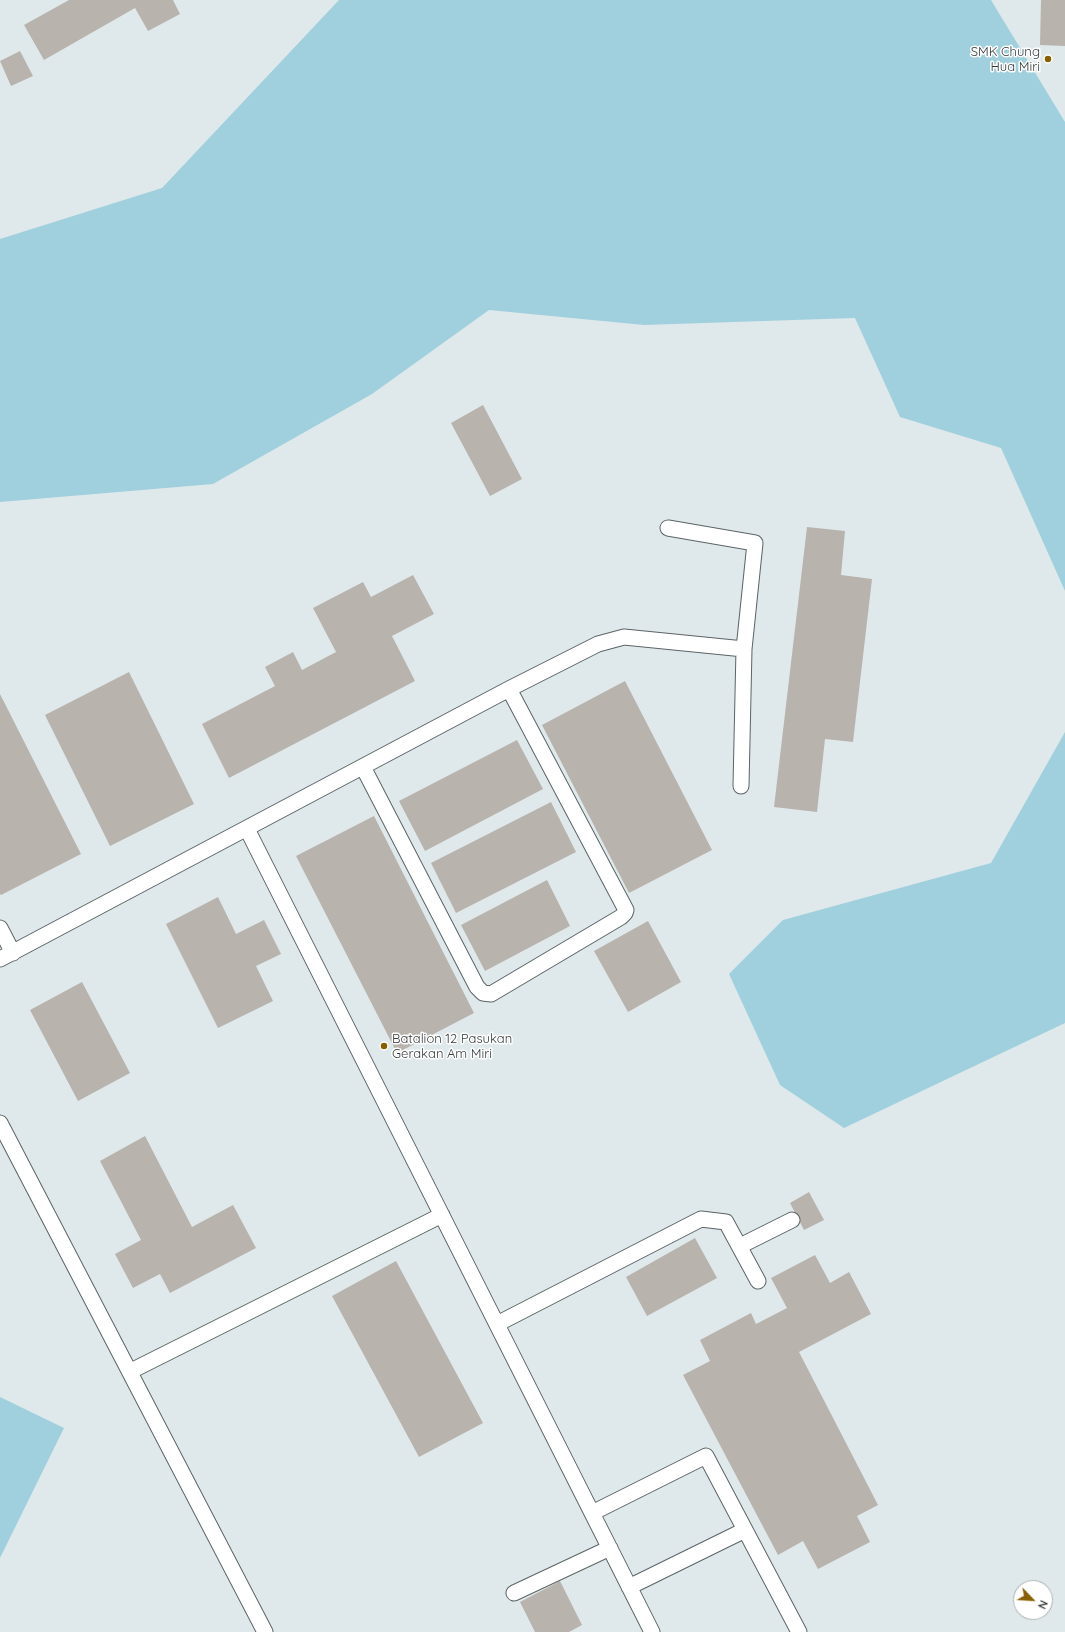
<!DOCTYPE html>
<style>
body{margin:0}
#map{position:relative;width:1065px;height:1632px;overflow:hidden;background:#dfe9eb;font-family:Quicksand,sans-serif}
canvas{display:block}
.north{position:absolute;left:1013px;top:1580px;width:40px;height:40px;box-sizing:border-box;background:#fff;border:1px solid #afb1b1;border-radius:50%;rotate:115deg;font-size:11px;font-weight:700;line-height:16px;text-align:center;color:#373b3c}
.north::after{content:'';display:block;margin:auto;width:14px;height:18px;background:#896000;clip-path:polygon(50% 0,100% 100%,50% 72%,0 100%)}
</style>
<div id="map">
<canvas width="1065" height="1632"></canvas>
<div class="north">N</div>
</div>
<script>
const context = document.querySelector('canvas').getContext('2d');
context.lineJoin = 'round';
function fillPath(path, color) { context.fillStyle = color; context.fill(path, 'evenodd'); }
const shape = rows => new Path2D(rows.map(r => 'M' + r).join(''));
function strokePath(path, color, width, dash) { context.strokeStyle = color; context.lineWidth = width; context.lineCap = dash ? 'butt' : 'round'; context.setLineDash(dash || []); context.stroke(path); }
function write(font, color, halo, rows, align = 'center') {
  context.font = font + ' Quicksand,sans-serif'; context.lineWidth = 3; context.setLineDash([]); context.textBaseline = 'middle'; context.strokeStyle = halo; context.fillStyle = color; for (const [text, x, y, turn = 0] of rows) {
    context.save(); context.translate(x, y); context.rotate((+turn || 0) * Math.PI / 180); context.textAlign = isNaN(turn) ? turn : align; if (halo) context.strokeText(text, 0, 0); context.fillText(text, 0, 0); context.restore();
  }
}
fillPath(shape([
 [339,0,991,0,1065,122,1065,591,1001,448,900,417,855,318,644,325,489,310,372,394,213,484,0,502,0,239,162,188],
 [1065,732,1065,1023,844,1128,780,1085,729,974,783,920,991,863],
 [0,1397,64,1428,0,1558]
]), '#a0d0dd');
fillPath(shape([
 [69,0,173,0,180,14,148,31,135,8,44,60,24,25],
 [1041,0,1065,0,1065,46,1040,45],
 [20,51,33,76,11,86,0,61],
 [483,405,522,479,490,496,451,423],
 [807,527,845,531,841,575,872,579,853,742,825,739,817,812,774,807],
 [413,575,434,614,392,636,415,681,229,778,202,724,275,686,265,667,293,652,302,670,336,652,313,608,363,582,371,597],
 [129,672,194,804,110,846,45,715],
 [625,681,712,850,629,893,542,725],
 [0,694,81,854,1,895,0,894],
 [517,740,543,789,425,851,399,801],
 [551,802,576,852,456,913,431,863],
 [374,816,474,1013,397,1053,296,856],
 [547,880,570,926,485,971,461,925],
 [218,897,236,934,264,920,281,954,256,966,273,1001,218,1028,166,924],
 [648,921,681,982,628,1012,594,951],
 [82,982,130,1073,78,1101,30,1010],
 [145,1136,192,1227,233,1205,256,1248,170,1293,160,1274,133,1288,115,1254,141,1240,100,1161],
 [809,1192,824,1220,804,1230,790,1203],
 [695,1238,717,1278,647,1316,626,1277],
 [815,1255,830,1283,849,1272,871,1314,799,1352,878,1505,857,1516,870,1542,818,1569,803,1541,778,1555,683,1375,710,1361,700,1340,751,1313,756,1324,787,1308,771,1278],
 [396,1261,483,1423,419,1457,332,1296],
 [560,1581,582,1625,569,1632,535,1632,520,1602]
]), '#b8b3ac');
const lane = shape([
 [668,528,755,543,744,649,741,786],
 [363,767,477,987,483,993,491,994,621,917,625,913,626,910,509,689],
 [247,829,652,1632],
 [0,928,13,953],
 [0,959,509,689,598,644,624,637,744,649],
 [0,1123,265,1632],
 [740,1246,792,1220],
 [497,1324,701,1219,726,1222,758,1281],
 [131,1371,442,1215],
 [592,1513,706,1456,799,1632],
 [629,1587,745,1530],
 [514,1593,610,1548]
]);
strokePath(lane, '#5b6466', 17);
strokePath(lane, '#fff', 15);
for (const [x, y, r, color] of [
 [1048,59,4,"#896000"],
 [384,1046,4,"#896000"]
]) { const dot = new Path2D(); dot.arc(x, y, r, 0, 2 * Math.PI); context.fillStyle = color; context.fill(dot); strokePath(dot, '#fff', 1.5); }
write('13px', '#373b3c', '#fff', [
 ["SMK Chung",1040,52],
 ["Hua Miri",1040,67],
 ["Batalion 12 Pasukan",392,1039,"left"],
 ["Gerakan Am Miri",392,1054,"left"]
], 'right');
</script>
